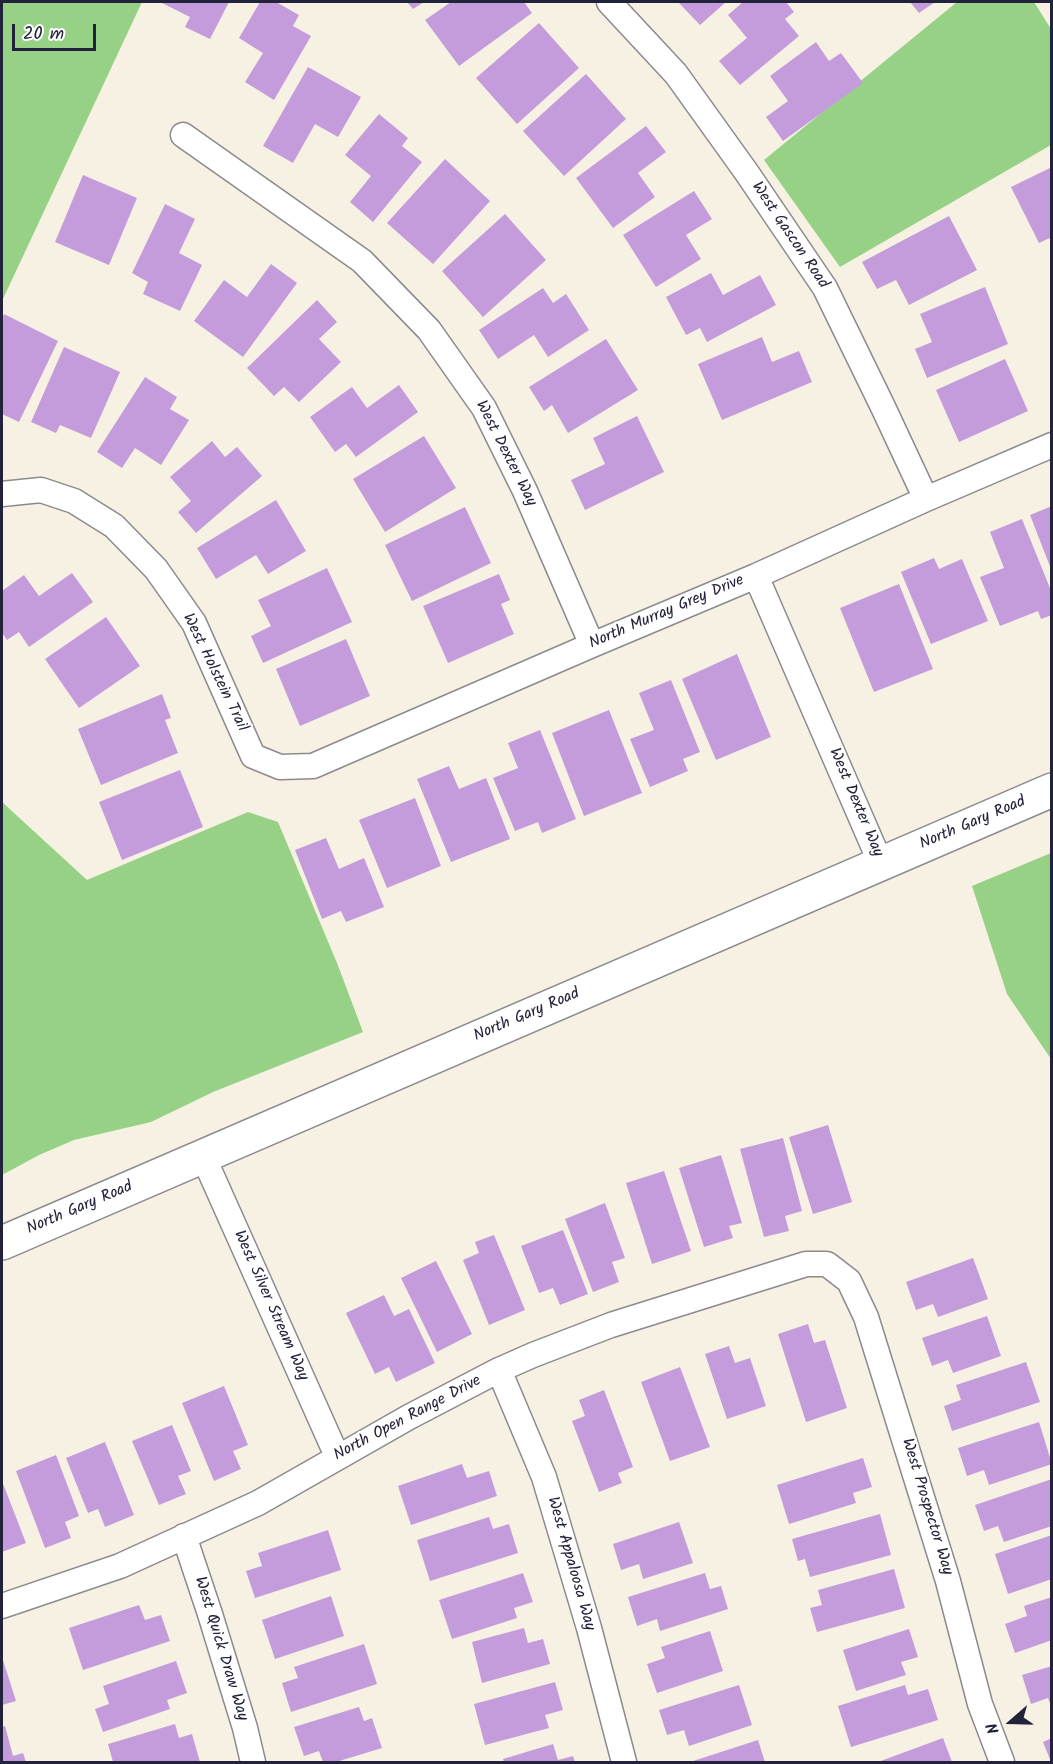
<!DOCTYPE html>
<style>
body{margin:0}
#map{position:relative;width:1053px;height:1764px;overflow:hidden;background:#f6f1e2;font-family:Kalam,sans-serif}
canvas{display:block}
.frame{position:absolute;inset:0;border:3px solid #22223b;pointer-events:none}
.north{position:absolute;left:981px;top:1692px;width:60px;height:60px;-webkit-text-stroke:4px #fff;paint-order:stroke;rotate:250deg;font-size:16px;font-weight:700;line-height:24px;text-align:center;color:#22223b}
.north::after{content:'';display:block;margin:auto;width:21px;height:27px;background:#22223b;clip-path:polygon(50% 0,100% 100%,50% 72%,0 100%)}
.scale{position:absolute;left:12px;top:24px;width:84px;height:27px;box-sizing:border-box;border:3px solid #22223b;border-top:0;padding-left:8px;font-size:18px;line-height:21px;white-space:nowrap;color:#22223b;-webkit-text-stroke:4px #fff;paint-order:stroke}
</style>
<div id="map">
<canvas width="1053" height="1764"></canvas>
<div class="frame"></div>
<div class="north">N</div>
<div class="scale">20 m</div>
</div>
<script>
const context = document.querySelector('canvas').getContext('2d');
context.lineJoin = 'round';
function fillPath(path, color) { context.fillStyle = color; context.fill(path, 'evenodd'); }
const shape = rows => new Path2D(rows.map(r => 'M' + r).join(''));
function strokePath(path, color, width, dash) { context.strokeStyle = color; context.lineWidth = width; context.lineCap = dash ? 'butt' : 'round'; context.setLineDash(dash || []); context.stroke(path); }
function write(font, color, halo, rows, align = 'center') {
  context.font = font + ' Kalam,sans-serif'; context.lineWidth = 4.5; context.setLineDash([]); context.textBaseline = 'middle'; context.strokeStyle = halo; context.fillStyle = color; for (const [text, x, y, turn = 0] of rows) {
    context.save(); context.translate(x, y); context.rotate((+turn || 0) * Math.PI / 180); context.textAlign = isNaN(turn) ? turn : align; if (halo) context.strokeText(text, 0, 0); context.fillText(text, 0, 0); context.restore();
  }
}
fillPath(shape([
 [2,2,142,2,2,301],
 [957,2,1034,2,1051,29,1051,145,840,267,764,160],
 [2,802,87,880,248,812,278,822,337,963,363,1032,213,1092,151,1122,74,1140,39,1155,2,1175],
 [1051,853,1051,1059,1007,994,972,886]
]), '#96d185');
fillPath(shape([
 [160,2,229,2,210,39,185,27,190,17],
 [260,2,276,2,299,15,293,26,311,36,274,100,245,82,263,53,239,38],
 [407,2,424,2,413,9],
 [451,2,524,2,532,13,459,66,425,20],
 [678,2,726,2,700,25],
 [743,2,786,2,794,12,785,19,799,36,740,85,719,61,747,38,728,15],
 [910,2,935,2,919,13],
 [539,23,579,68,517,124,476,78],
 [816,42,829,61,841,53,863,83,783,141,766,117,788,101,770,76],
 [308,67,361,97,338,137,315,124,293,163,263,146],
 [586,74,626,119,564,176,523,131],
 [379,114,408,138,402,146,422,162,373,222,350,202,371,176,345,155],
 [646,126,666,152,638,173,655,197,613,228,576,178],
 [445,159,490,201,433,264,387,223],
 [1052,167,1052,237,1039,243,1011,187],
 [83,175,137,198,109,265,55,242],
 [694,191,712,219,686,235,701,259,656,287,623,235],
 [165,204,195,219,179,253,202,265,180,311,143,294,148,282,132,273],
 [505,214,546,260,483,317,442,271],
 [949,216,977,270,909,305,896,280,877,289,862,262],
 [271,264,297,283,243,357,194,321,224,280,247,297],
 [711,273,723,295,760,275,776,305,707,342,700,328,686,335,666,297],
 [985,287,1008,344,927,378,915,349,932,342,920,314],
 [543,288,553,303,566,294,589,330,548,357,534,335,498,359,479,330],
 [317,300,337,322,319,339,341,362,299,402,284,387,274,396,247,368],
 [4,314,58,341,19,422,2,414,2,319],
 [762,337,772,362,799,351,812,382,722,420,698,364],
 [606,339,638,390,568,433,552,405,544,411,529,387],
 [64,347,120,372,91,438,60,425,56,433,31,422],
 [1005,359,1028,411,959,442,936,390],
 [145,377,177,397,170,409,189,420,161,465,135,448,122,468,97,452],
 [399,385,418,412,356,457,346,444,335,452,310,417,352,387,367,408],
 [637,416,664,472,585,510,571,480,605,464,593,438],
 [424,436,456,488,385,532,353,479],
 [212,441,225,457,237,447,262,476,196,533,178,512,191,501,170,477],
 [276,500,306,551,268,574,256,555,216,579,197,548],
 [1052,506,1052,569,1051,569,1030,515],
 [465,507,491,563,412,601,385,545],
 [1022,519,1052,593,1052,615,1041,619,1038,611,1000,626,980,577,1004,568,990,532],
 [934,558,939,569,962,559,988,621,931,644,901,572],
 [327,568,352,622,263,663,251,636,271,626,258,600],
 [72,573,93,602,29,647,19,632,7,640,2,633,2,591,24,575,39,596],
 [499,574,510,600,501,604,514,634,448,663,423,606],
 [899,584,933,669,874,692,840,608],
 [106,617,140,666,79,708,45,659],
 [346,639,370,696,300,726,276,669],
 [737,654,771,737,716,760,682,679],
 [671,680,700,752,683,759,688,771,650,787,630,739,654,730,639,693],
 [162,694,171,718,165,720,178,753,101,785,78,729],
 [609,710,642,793,584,816,552,733],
 [540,730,576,819,542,833,538,822,515,831,493,778,518,768,508,743],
 [449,766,459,789,486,778,510,839,451,862,417,779],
 [180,770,203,827,122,860,99,802],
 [415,798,441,866,387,888,359,820],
 [326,838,339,869,364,858,384,907,346,922,341,911,322,919,295,850],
 [828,1125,852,1202,813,1214,789,1137],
 [783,1138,802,1211,785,1216,789,1231,764,1237,740,1149],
 [721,1155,742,1223,729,1226,733,1238,704,1247,679,1168],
 [664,1171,691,1251,652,1264,626,1183],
 [605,1203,625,1258,612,1262,619,1282,593,1292,565,1219],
 [563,1230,588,1294,560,1305,553,1288,539,1293,521,1246],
 [494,1235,525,1310,489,1325,463,1260,479,1253,475,1242],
 [973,1258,988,1299,938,1317,933,1304,916,1310,906,1282],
 [436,1261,472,1334,437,1352,401,1278],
 [384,1295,394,1316,409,1309,435,1363,396,1382,389,1367,375,1374,346,1313],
 [987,1316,1001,1356,953,1373,948,1360,932,1366,922,1338],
 [808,1324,814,1343,825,1340,847,1408,806,1422,778,1334],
 [729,1346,735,1363,750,1358,766,1406,727,1419,705,1354],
 [1026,1362,1040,1402,952,1431,944,1406,961,1400,956,1385],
 [680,1367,710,1447,670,1461,641,1382],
 [224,1386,248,1445,233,1451,241,1469,214,1481,182,1403],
 [604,1390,633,1467,618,1473,622,1483,599,1492,572,1421,585,1416,579,1400],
 [1039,1422,1052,1464,989,1485,984,1470,967,1476,958,1448],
 [172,1425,191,1471,178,1476,186,1494,159,1505,132,1441],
 [105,1442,134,1515,105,1527,98,1509,88,1513,66,1458],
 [56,1455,79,1516,65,1522,71,1538,45,1548,16,1471],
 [863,1458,872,1487,853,1493,856,1503,789,1524,777,1485],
 [462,1464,467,1478,489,1471,497,1496,411,1525,398,1486],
 [1052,1479,1052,1526,1004,1542,998,1526,984,1531,975,1505],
 [2,1481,26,1543,2,1552],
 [880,1514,891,1555,810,1577,805,1559,798,1561,792,1539],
 [489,1517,493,1529,509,1524,518,1553,430,1581,417,1540],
 [679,1522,693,1563,643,1579,639,1564,621,1570,613,1544],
 [328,1530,341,1570,255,1598,246,1571,262,1566,258,1553],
 [1052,1535,1052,1579,1008,1594,995,1554],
 [894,1569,905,1608,817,1632,810,1608,822,1605,818,1590],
 [523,1573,533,1602,514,1608,517,1618,452,1639,439,1600],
 [705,1573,710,1589,721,1586,728,1609,660,1631,657,1619,637,1626,628,1597],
 [331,1596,344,1636,275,1659,262,1620],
 [1052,1597,1052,1640,1015,1653,1005,1624,1027,1616,1024,1606],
 [139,1605,145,1620,161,1615,170,1641,83,1670,69,1628],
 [524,1628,528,1643,543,1639,550,1664,482,1683,472,1642],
 [909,1629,918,1657,901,1662,906,1675,856,1691,843,1650],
 [710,1631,723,1671,657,1693,647,1664,665,1658,661,1647],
 [364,1644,377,1684,291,1712,282,1683,298,1678,294,1667],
 [2,1657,16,1701,2,1705],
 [176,1661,187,1693,167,1700,170,1709,103,1732,95,1709,109,1704,103,1686],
 [1052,1666,1052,1708,1048,1698,1031,1704,1022,1675],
 [555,1682,563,1710,545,1715,549,1728,485,1745,474,1704],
 [739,1685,752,1725,689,1746,684,1730,667,1735,659,1710],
 [905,1685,908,1695,928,1689,938,1720,851,1747,838,1706],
 [359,1707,364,1721,372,1718,382,1748,336,1762,323,1762,319,1751,304,1756,294,1727],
 [175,1724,179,1738,192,1734,200,1762,113,1762,108,1744],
 [5,1726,13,1756,23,1753,26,1762,2,1762,2,1727],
 [943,1738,952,1762,878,1762],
 [1052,1738,1052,1762,1051,1762,1043,1742],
 [758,1740,765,1762,690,1762],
 [553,1744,558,1760,573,1756,575,1762,504,1762,503,1759]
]), '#c49cdc');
const street = shape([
 [609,2,676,74,747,173,825,288,883,407,926,499],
 [183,135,362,261,429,330,484,408,525,491,592,645],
 [2,494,41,490,74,501,114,526,156,569,194,623,253,756,280,767,313,766,592,645,756,576,926,499,1052,445],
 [756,576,881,864],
 [203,1156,337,1456],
 [499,1370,544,1477,589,1628,624,1762],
 [184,1536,210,1614,245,1728,253,1762],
 [2,1606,120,1566,258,1503,409,1417,499,1370,533,1355,611,1325,806,1264,827,1264,849,1281,866,1317,948,1581,980,1704,1002,1762]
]);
const secondary = shape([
 [2,1243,1052,790]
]);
strokePath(street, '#8c8a8e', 27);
strokePath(secondary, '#8c8a8e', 36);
strokePath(street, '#fff', 24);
strokePath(secondary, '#fff', 33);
write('16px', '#22223b', '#fff', [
 ["West Gascon Road",789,236,56],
 ["West Dexter Way",505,454,63],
 ["North Murray Grey Drive",667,613,-23],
 ["West Holstein Trail",214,673,64],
 ["West Dexter Way",855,803,67],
 ["North Gary Road",973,824,-23],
 ["North Gary Road",527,1016,-23],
 ["North Gary Road",80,1209,-23],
 ["West Silver Stream Way",270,1306,66],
 ["North Open Range Drive",408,1419,-28],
 ["West Prospector Way",926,1507,73],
 ["West Appaloosa Way",570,1564,74],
 ["West Quick Draw Way",220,1649,73]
]);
</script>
